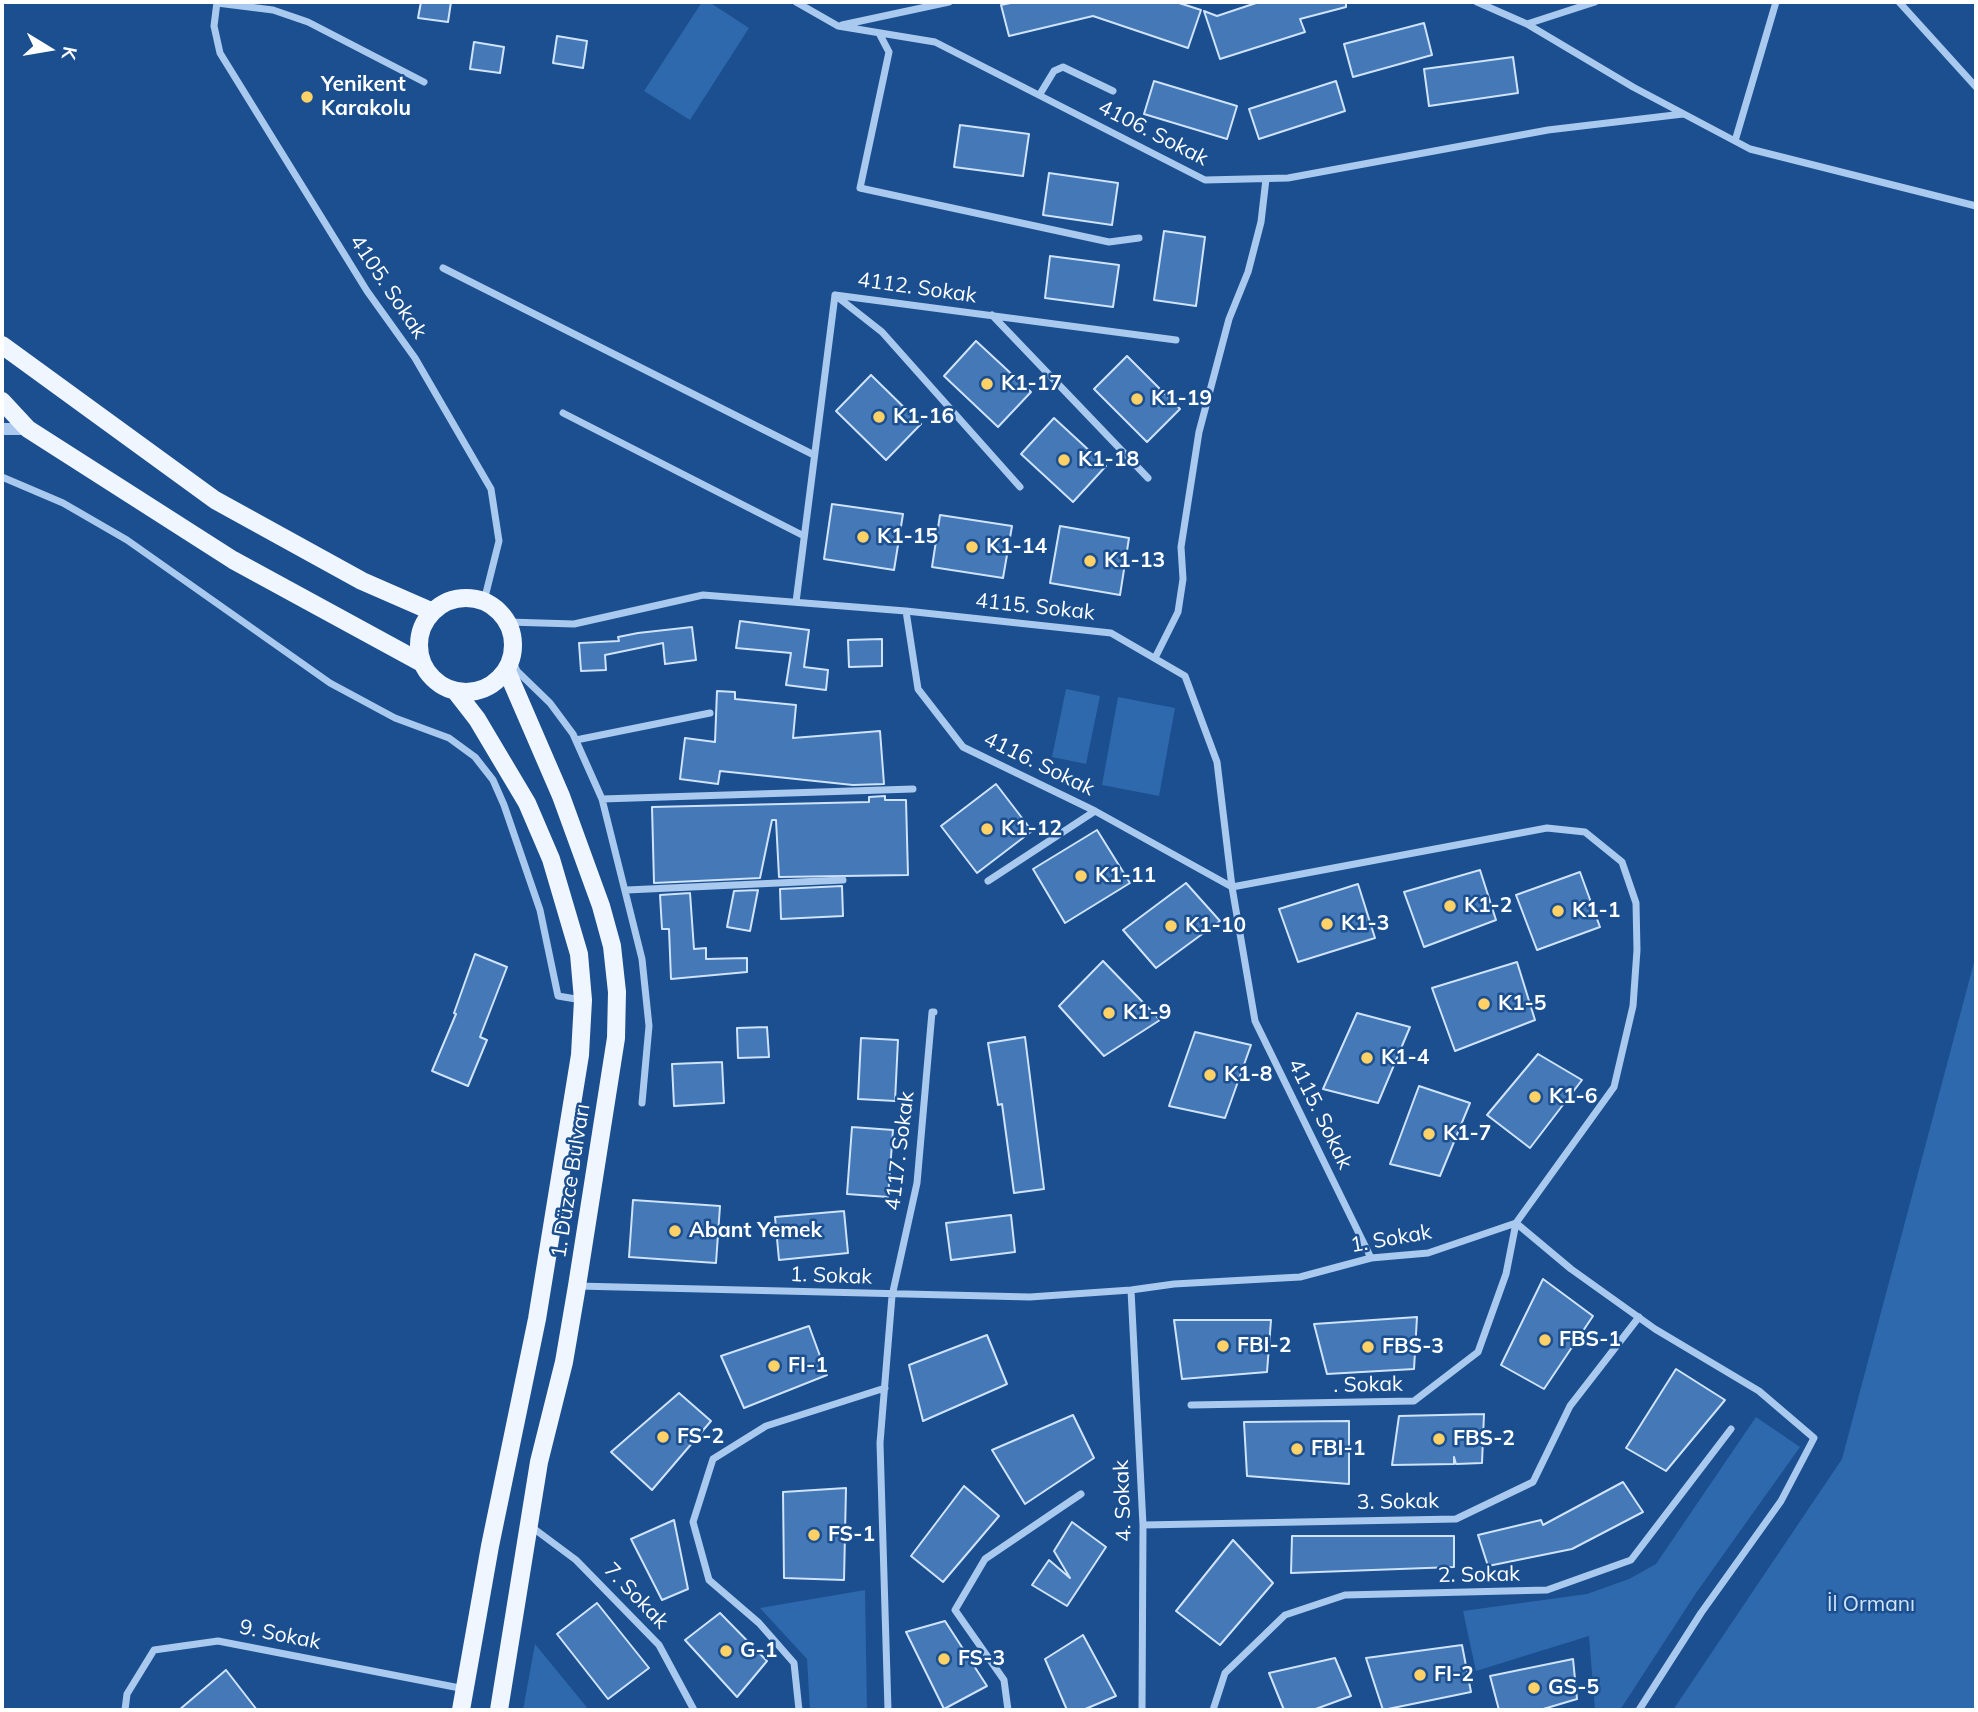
<!DOCTYPE html>
<meta charset="utf-8">
<style>
body{margin:0}
#map{position:relative;width:1978px;height:1712px;overflow:hidden;background:#1b4f8f;font-family:Mulish,sans-serif}
canvas{display:block}
.frame{position:absolute;inset:0;border:4px solid #fff;pointer-events:none}
.north{position:absolute;left:14px;top:14px;width:70px;height:70px;-webkit-text-stroke:5px #1b4f8f;paint-order:stroke;rotate:101deg;font-size:19px;font-weight:700;line-height:28px;text-align:center;color:#fff}
.north::after{content:'';display:block;margin:auto;width:24px;height:32px;background:#fff;clip-path:polygon(50% 0,100% 100%,50% 72%,0 100%)}
</style>
<div id="map">
<canvas width="1978" height="1712"></canvas>
<div class="frame"></div>
<div class="north">K</div>
</div>
<script>
const context = document.querySelector('canvas').getContext('2d');
context.lineJoin = 'round';
function fillPath(path, color) { context.fillStyle = color; context.fill(path, 'evenodd'); }
const shape = rows => new Path2D(rows.map(r => 'M' + r).join(''));
function strokePath(path, color, width, dash) { context.strokeStyle = color; context.lineWidth = width; context.lineCap = dash ? 'butt' : 'round'; context.setLineDash(dash || []); context.stroke(path); }
function write(font, color, halo, rows, align = 'center') {
  context.font = font + ' Mulish,sans-serif'; context.lineWidth = 5; context.setLineDash([]); context.textBaseline = 'middle'; context.strokeStyle = halo; context.fillStyle = color; for (const [text, x, y, turn = 0] of rows) {
    context.save(); context.translate(x, y); context.rotate((+turn || 0) * Math.PI / 180); context.textAlign = isNaN(turn) ? turn : align; if (halo) context.strokeText(text, 0, 0); context.fillText(text, 0, 0); context.restore();
  }
}
fillPath(shape([
 [702,2,709,2,749,28,690,120,644,91],
 [1066,689,1100,696,1086,764,1052,757],
 [1118,697,1175,708,1159,796,1102,785],
 [1976,955,1976,1710,1673,1710,1842,1459],
 [1756,1417,1800,1447,1696,1593,1620,1710,1595,1710,1589,1636,1476,1671,1463,1611,1587,1594,1629,1579,1656,1564],
 [865,1590,867,1710,810,1710,807,1659,760,1608],
 [535,1644,589,1710,523,1710]
]), '#2e69ad');
const building = shape([
 [421,2,451,2,448,22,418,18,421,2],
 [1015,2,1176,2,1201,10,1188,48,1093,16,1009,36,1001,5,1015,2],
 [1259,2,1346,2,1346,7,1300,19,1305,32,1220,59,1204,11,1217,16,1259,2],
 [1424,23,1432,55,1353,77,1344,44,1424,23],
 [557,36,587,41,583,68,553,63,557,36],
 [474,42,504,47,500,73,470,69,474,42],
 [1513,57,1518,93,1429,106,1424,69,1513,57],
 [1154,81,1237,106,1227,139,1144,114,1154,81],
 [1336,81,1345,111,1259,139,1249,109,1336,81],
 [960,125,1029,134,1023,176,954,167,960,125],
 [1049,173,1118,183,1112,225,1043,215,1049,173],
 [1164,231,1205,237,1196,306,1154,300,1164,231],
 [1050,256,1119,265,1113,307,1045,298,1050,256],
 [976,341,1031,392,998,427,944,376,976,341],
 [1127,356,1180,409,1147,442,1094,389,1127,356],
 [871,375,921,424,886,460,836,411,871,375],
 [1054,418,1106,466,1073,502,1021,454,1054,418],
 [832,504,903,514,894,570,824,559,832,504],
 [940,515,1012,526,1003,578,932,567,940,515],
 [1060,526,1129,538,1120,595,1050,583,1060,526],
 [740,621,809,630,804,667,828,670,826,690,786,685,791,653,736,648,740,621],
 [692,627,696,660,665,664,663,643,605,655,606,670,581,671,579,643,619,641,618,637,638,633,692,627],
 [882,639,882,666,849,667,848,640,882,639],
 [717,691,735,692,735,699,796,705,793,738,880,731,884,784,853,785,720,771,718,784,680,779,685,738,715,742,717,691],
 [996,784,1032,831,977,873,941,826,996,784],
 [885,796,885,800,906,800,908,875,779,877,776,820,772,820,760,878,654,883,652,807,869,802,869,797,885,796],
 [1097,830,1130,883,1065,923,1033,869,1097,830],
 [1480,870,1496,920,1424,947,1404,892,1480,870],
 [1580,872,1600,927,1537,950,1516,895,1580,872],
 [1186,883,1220,921,1156,968,1123,930,1186,883],
 [1358,884,1375,938,1298,962,1279,909,1358,884],
 [842,886,843,916,781,919,780,889,842,886],
 [758,890,750,931,727,927,734,891,758,890],
 [690,893,694,949,706,948,706,959,747,958,747,972,671,979,669,929,662,929,660,895,690,893],
 [475,954,507,967,480,1037,487,1040,468,1086,432,1071,456,1014,454,1013,475,954],
 [1103,961,1160,1020,1104,1056,1059,1006,1103,961],
 [1517,962,1535,1020,1455,1051,1432,988,1517,962],
 [1357,1013,1410,1027,1378,1103,1323,1089,1357,1013],
 [767,1027,769,1057,738,1058,737,1028,767,1027],
 [1195,1032,1251,1045,1225,1118,1169,1106,1195,1032],
 [1025,1037,1044,1189,1014,1193,1002,1104,998,1105,988,1043,1025,1037],
 [861,1038,898,1040,895,1101,858,1099,861,1038],
 [1538,1054,1582,1080,1530,1148,1487,1115,1538,1054],
 [722,1062,724,1103,674,1106,672,1064,722,1062],
 [1419,1086,1470,1103,1440,1176,1390,1164,1419,1086],
 [852,1127,893,1130,888,1197,847,1194,852,1127],
 [633,1200,720,1206,716,1263,629,1257,633,1200],
 [844,1211,848,1253,779,1260,775,1217,844,1211],
 [1011,1215,1015,1252,951,1260,946,1223,1011,1215],
 [1543,1279,1593,1316,1544,1389,1501,1365,1543,1279],
 [1417,1317,1414,1369,1327,1374,1314,1324,1417,1317],
 [1174,1320,1271,1320,1267,1372,1182,1379,1174,1320],
 [809,1326,827,1375,744,1408,721,1356,809,1326],
 [987,1335,1007,1384,923,1421,909,1365,987,1335],
 [1676,1369,1725,1400,1666,1471,1626,1448,1676,1369],
 [679,1393,711,1421,652,1490,611,1452,679,1393],
 [1484,1414,1482,1463,1456,1464,1454,1457,1454,1464,1392,1465,1399,1416,1484,1414],
 [1073,1415,1094,1458,1025,1504,992,1450,1073,1415],
 [1349,1421,1349,1484,1247,1476,1244,1422,1349,1421],
 [1623,1482,1643,1512,1572,1549,1488,1566,1478,1535,1541,1520,1543,1525,1623,1482],
 [964,1486,999,1516,943,1582,911,1556,964,1486],
 [846,1488,844,1580,784,1578,783,1492,846,1488],
 [674,1520,688,1589,662,1600,631,1539,674,1520],
 [1072,1522,1106,1547,1067,1606,1032,1585,1049,1560,1070,1578,1054,1551,1072,1522],
 [1292,1536,1454,1536,1454,1567,1291,1573,1292,1536],
 [1233,1540,1273,1583,1220,1645,1176,1611,1233,1540],
 [597,1603,649,1668,608,1699,557,1634,597,1603],
 [720,1613,767,1661,737,1697,685,1640,720,1613],
 [945,1621,987,1686,944,1709,906,1632,945,1621],
 [1083,1635,1116,1696,1083,1710,1067,1710,1045,1659,1083,1635],
 [1462,1645,1471,1692,1383,1710,1366,1658,1462,1645],
 [1335,1658,1351,1696,1313,1710,1284,1710,1269,1673,1335,1658],
 [1573,1659,1577,1699,1540,1710,1499,1710,1490,1676,1573,1659],
 [226,1670,257,1710,179,1710,226,1670]
]);
fillPath(building, '#4478b7');
strokePath(building, '#cfe3fa', 2);
strokePath(shape([
 [217,2,214,26,220,53,367,291,415,358,491,489,499,541,484,601],
 [796,2,838,26,935,42,1205,180,1288,178,1548,130,1683,114],
 [1477,2,1527,24,1633,87,1750,149,1976,206],
 [1899,2,1976,87],
 [217,3,273,10,308,22,424,82],
 [1527,24,1595,2],
 [842,25,949,2],
 [879,33,889,52,860,188,1109,242,1139,238],
 [1040,94,1054,71,1063,67,1113,91],
 [1735,141,1776,2],
 [443,268,814,455],
 [835,295,882,332,1020,487],
 [992,315,1148,478],
 [563,413,804,536],
 [2,477,63,503,127,540,330,683,395,718,449,738,475,757,493,780,504,805,540,910,558,996,582,1000],
 [796,602,835,295,1176,340],
 [906,611,918,689,963,747,1095,811,1232,887,1547,828,1585,832,1622,862,1636,903,1637,950,1633,1006,1614,1087,1516,1223,1506,1274,1478,1352,1414,1401,1191,1405],
 [508,622,574,624,703,595,906,611,1111,633,1185,676,1217,762,1232,887,1255,1021,1371,1258],
 [1155,658,1178,612,1183,579,1181,547,1199,432,1229,319,1248,272,1261,222,1266,179],
 [512,660,517,671,550,703,573,734,602,799,642,959,649,1026,642,1103],
 [576,740,710,713],
 [602,799,913,789],
 [988,881,1095,811],
 [627,890,843,880],
 [577,1286,1030,1297,1131,1290,1174,1284,1300,1277,1371,1258,1428,1253,1516,1223,1571,1269,1655,1329,1759,1391,1814,1438,1781,1501,1701,1613,1639,1710],
 [1131,1290,1143,1525,1142,1710],
 [529,1525,576,1560,659,1645,694,1710],
 [1143,1525,1456,1519,1533,1482,1570,1406,1639,1317],
 [125,1710,127,1694,154,1650,218,1641,465,1689],
 [799,1710,794,1663,759,1623,709,1580,693,1522,713,1459,766,1426,885,1388],
 [888,1710,880,1443,892,1296,917,1183,932,1012,934,1012],
 [1008,1710,1004,1680,955,1610,985,1559,1081,1494],
 [1213,1710,1225,1673,1285,1615,1345,1595,1547,1590,1631,1560,1731,1429]
]), '#a9c9ee', 7);
strokePath(shape([
 [2,429,28,429]
]), '#a9c9ee', 12);
strokePath(shape([
 [2,345,215,500,362,581,433,612],
 [2,401,28,429,233,560,422,663],
 '419 645a47 47 0 1 1 94 0a47 47 0 1 1-94 0Z',
 [456,692,477,719,527,803,551,859,579,954,583,1000,580,1055,537,1319,490,1546,461,1710],
 [499,1710,539,1462,564,1362,577,1286,616,1038,617,992,612,946,601,906,561,796,507,671]
]), '#f0f6ff', 18);
for (const [x, y, r, color] of [
 [307,97,7,"#ffd166"],
 [987,384,7,"#ffd166"],
 [1137,399,7,"#ffd166"],
 [879,417,7,"#ffd166"],
 [1064,460,7,"#ffd166"],
 [863,537,7,"#ffd166"],
 [972,547,7,"#ffd166"],
 [1090,561,7,"#ffd166"],
 [987,829,7,"#ffd166"],
 [1081,876,7,"#ffd166"],
 [1450,906,7,"#ffd166"],
 [1558,911,7,"#ffd166"],
 [1327,924,7,"#ffd166"],
 [1171,926,7,"#ffd166"],
 [1484,1004,7,"#ffd166"],
 [1109,1013,7,"#ffd166"],
 [1367,1058,7,"#ffd166"],
 [1210,1075,7,"#ffd166"],
 [1535,1097,7,"#ffd166"],
 [1429,1134,7,"#ffd166"],
 [675,1231,7,"#ffd166"],
 [1545,1340,7,"#ffd166"],
 [1223,1346,7,"#ffd166"],
 [1368,1347,7,"#ffd166"],
 [774,1366,7,"#ffd166"],
 [663,1437,7,"#ffd166"],
 [1439,1439,7,"#ffd166"],
 [1297,1449,7,"#ffd166"],
 [814,1535,7,"#ffd166"],
 [726,1651,7,"#ffd166"],
 [944,1659,7,"#ffd166"],
 [1420,1675,7,"#ffd166"],
 [1534,1688,7,"#ffd166"]
]) { const dot = new Path2D(); dot.arc(x, y, r, 0, 2 * Math.PI); context.fillStyle = color; context.fill(dot); strokePath(dot, '#1b4f8f', 2.5); }
write('bold 21px', '#fff', '#1b4f8f', [
 ["Yenikent",321,85],
 ["Karakolu",321,109],
 ["K1-17",1001,384],
 ["K1-19",1151,399],
 ["K1-16",893,417],
 ["K1-18",1078,460],
 ["K1-15",877,537],
 ["K1-14",986,547],
 ["K1-13",1104,561],
 ["K1-12",1001,829],
 ["K1-11",1095,876],
 ["K1-2",1464,906],
 ["K1-1",1572,911],
 ["K1-3",1341,924],
 ["K1-10",1185,926],
 ["K1-5",1498,1004],
 ["K1-9",1123,1013],
 ["K1-4",1381,1058],
 ["K1-8",1224,1075],
 ["K1-6",1549,1097],
 ["K1-7",1443,1134],
 ["Abant Yemek",689,1231],
 ["FBS-1",1559,1340],
 ["FBI-2",1237,1346],
 ["FBS-3",1382,1347],
 ["FI-1",788,1366],
 ["FS-2",677,1437],
 ["FBS-2",1453,1439],
 ["FBI-1",1311,1449],
 ["FS-1",828,1535],
 ["G-1",740,1651],
 ["FS-3",958,1659],
 ["FI-2",1434,1675],
 ["GS-5",1548,1688]
], 'left');
write('21px', '#fff', '#1b4f8f', [
 ["4106. Sokak",1153,133,27],
 ["4105. Sokak",388,287,56],
 ["4112. Sokak",917,288,8],
 ["4115. Sokak",1035,607,6],
 ["4116. Sokak",1039,764,26],
 ["4115. Sokak",1320,1114,64],
 ["4117. Sokak",900,1151,-83],
 ["1. Düzce Bulvarı",571,1181,-81],
 ["1. Sokak",1391,1239,-10],
 ["1. Sokak",831,1276,2],
 [". Sokak",1368,1385,-1],
 ["4. Sokak",1123,1501,-92],
 ["3. Sokak",1398,1502,-1],
 ["2. Sokak",1479,1575,-1],
 ["7. Sokak",636,1596,46],
 ["9. Sokak",280,1635,11]
]);
write('21px', '#cfe3fa', '#1b4f8f', [
 ["İl Ormanı",1871,1605]
]);
</script>
